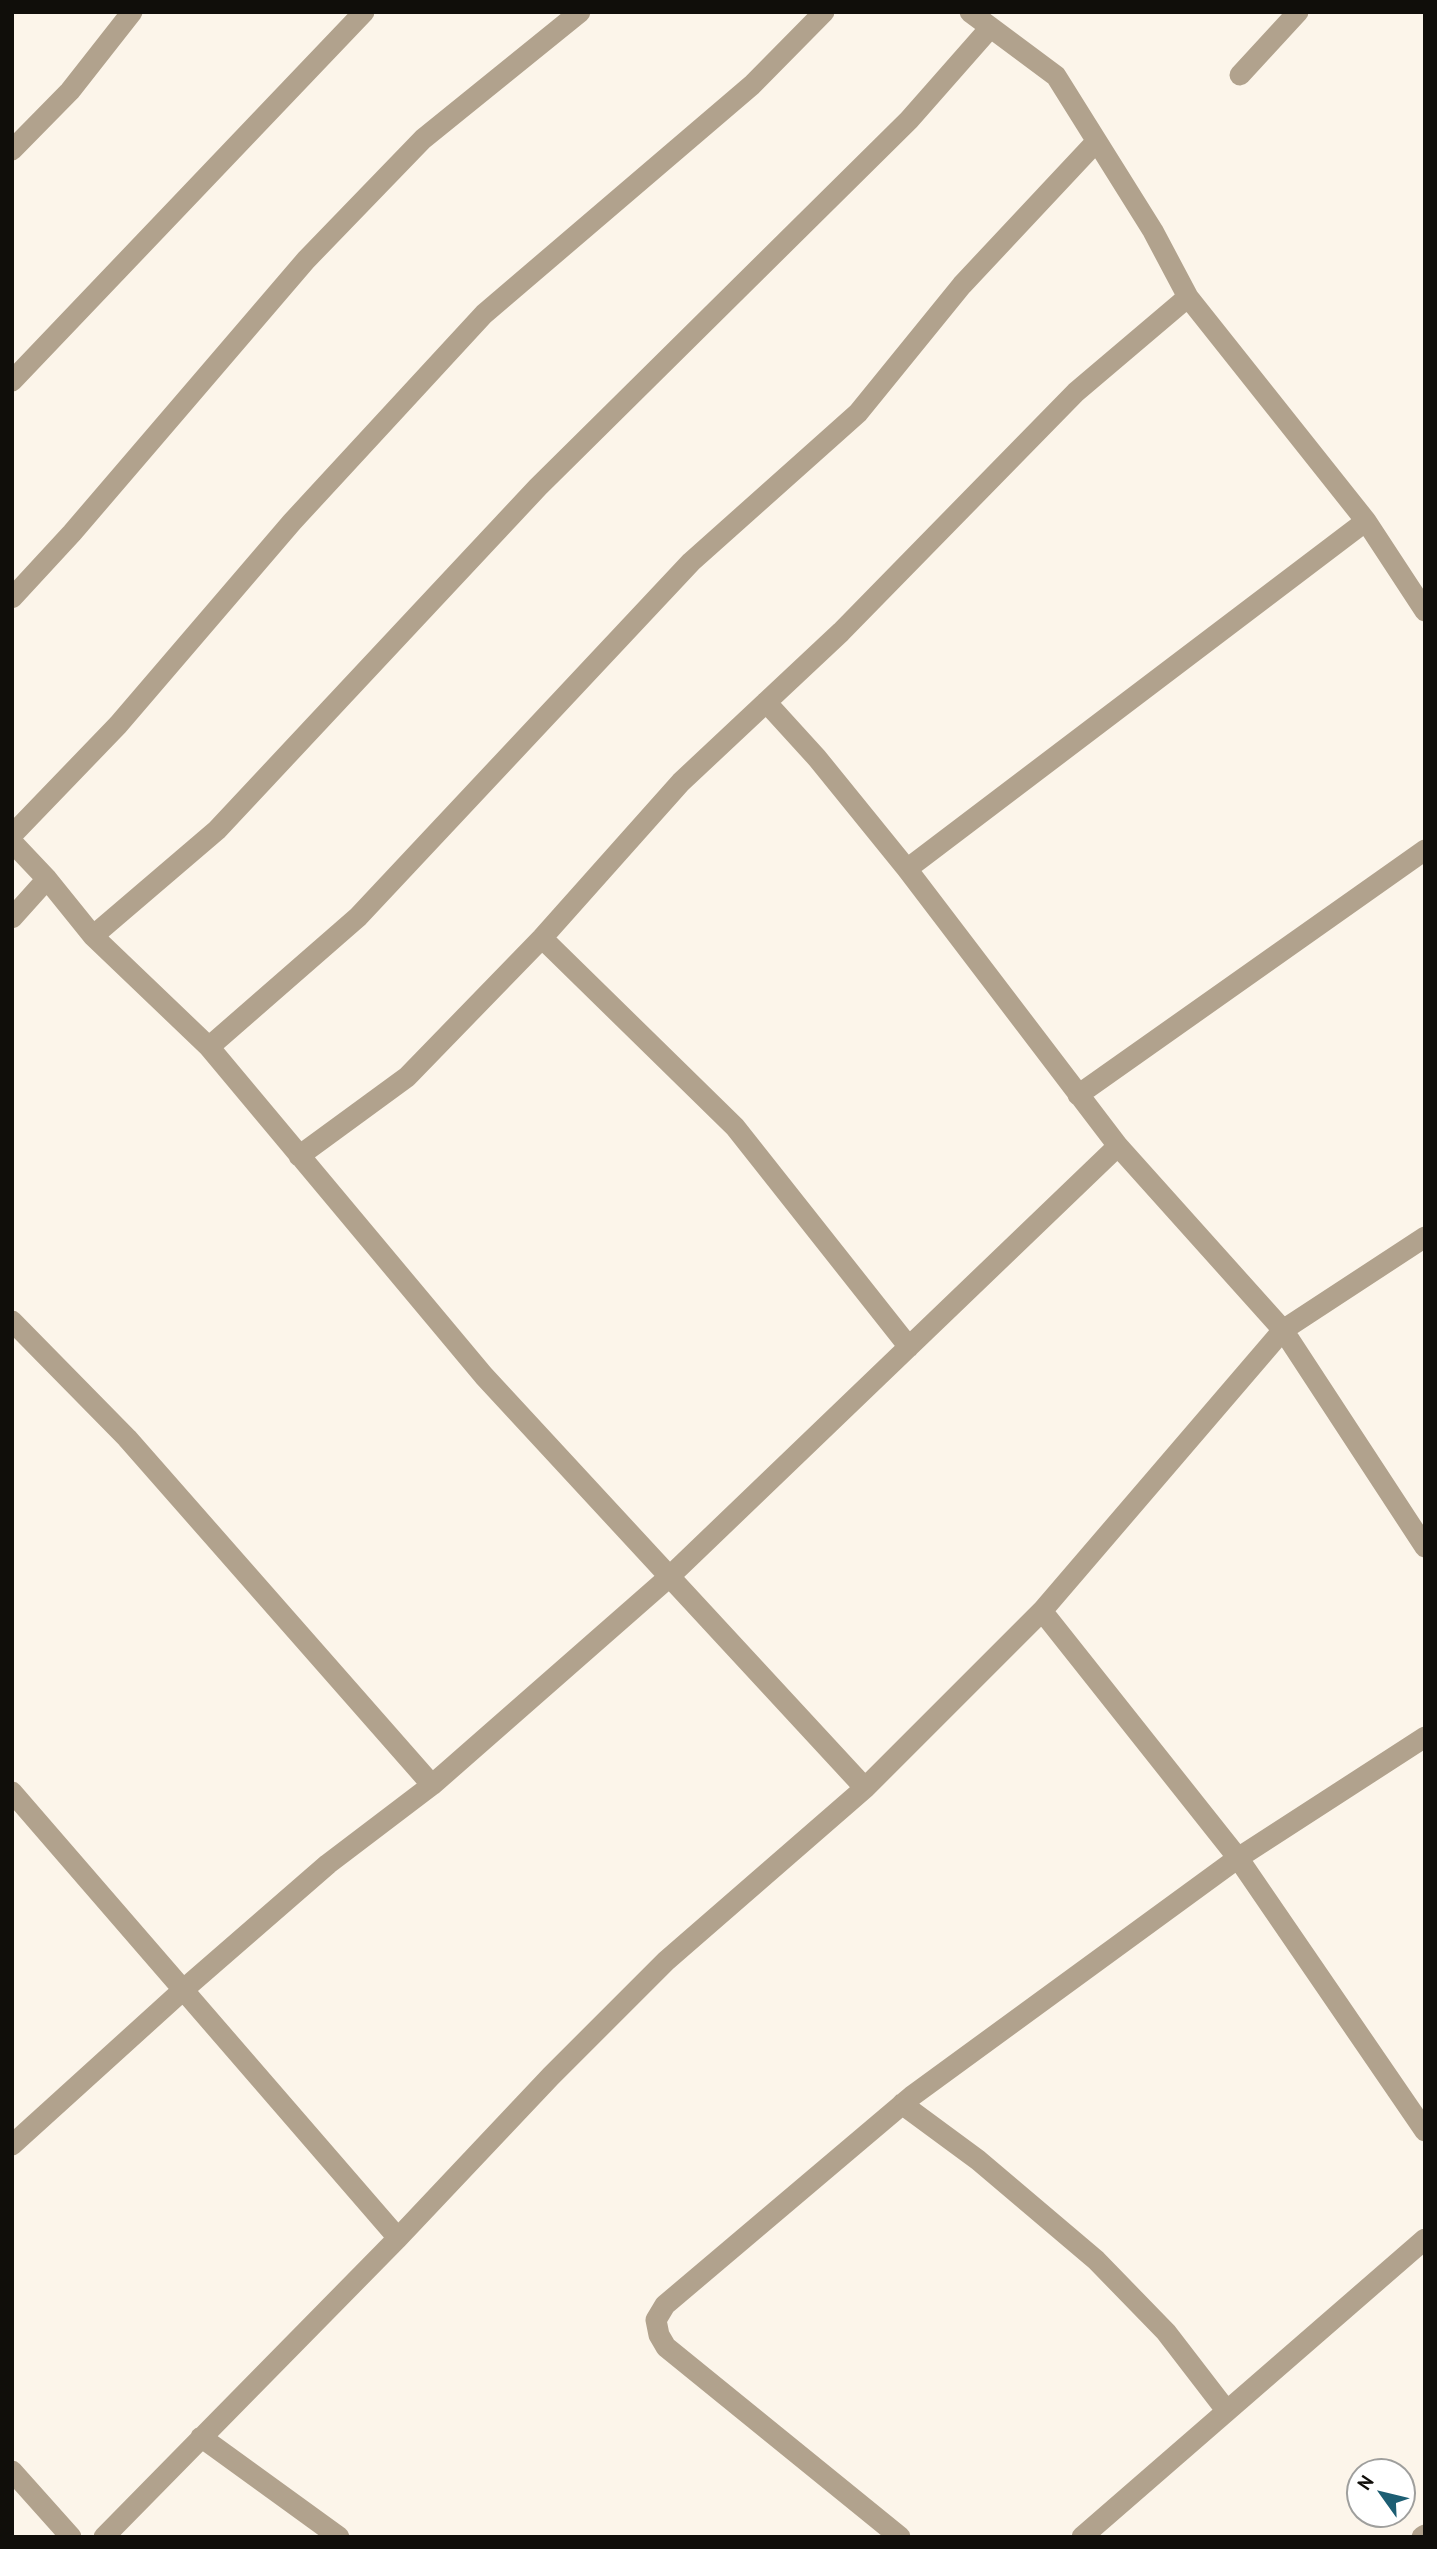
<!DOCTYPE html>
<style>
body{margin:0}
#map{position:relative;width:1437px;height:2549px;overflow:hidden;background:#fcf5ea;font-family:"PT Sans",sans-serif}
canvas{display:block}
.frame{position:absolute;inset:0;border:14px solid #100e0a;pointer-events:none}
.north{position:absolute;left:1346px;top:2458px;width:70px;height:70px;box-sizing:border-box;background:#fff;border:2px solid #9f9f9d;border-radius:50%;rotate:304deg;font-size:19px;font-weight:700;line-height:28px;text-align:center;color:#100e0a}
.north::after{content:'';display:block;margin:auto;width:24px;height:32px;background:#1d5e73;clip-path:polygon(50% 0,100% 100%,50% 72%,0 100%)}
</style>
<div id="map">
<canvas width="1437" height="2549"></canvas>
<div class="frame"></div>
<div class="north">N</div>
</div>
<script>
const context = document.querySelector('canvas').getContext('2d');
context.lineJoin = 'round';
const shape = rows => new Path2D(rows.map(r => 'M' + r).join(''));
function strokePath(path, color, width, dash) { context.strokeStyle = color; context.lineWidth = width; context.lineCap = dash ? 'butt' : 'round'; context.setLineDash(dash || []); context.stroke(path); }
strokePath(shape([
 [970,12,1056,76,1153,231,1188,297,1366,521,1425,611],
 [1240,75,1298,12],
 [12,150,70,91,132,12],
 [12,381,364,12],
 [12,598,72,533,306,260,423,139,580,12],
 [766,702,817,758,907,869,1118,1146],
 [12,835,118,725,292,522,484,314,752,85,824,12],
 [12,842,47,879,93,936,209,1047,484,1376,865,1788],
 [907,869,1366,521],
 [12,918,47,879],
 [93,936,217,830,538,487,909,120,990,28],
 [542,938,735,1127,909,1347],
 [209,1047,358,917,691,562,858,413,962,285,1096,142],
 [1078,1095,1425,850],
 [299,1156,407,1077,542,938,681,782,841,632,1076,392,1188,297],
 [12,1321,127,1438,432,1785,328,1864,183,1990,12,2145],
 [1042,1611,1238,1858,1425,2131],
 [432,1785,668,1578,1118,1146,1283,1330,1425,1547],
 [12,1792,398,2238],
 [902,2104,978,2160,1096,2260,1166,2332,1226,2410],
 [201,2437,339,2537],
 [12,2471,71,2537],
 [104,2537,398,2238,551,2076,666,1961,865,1788,1042,1611,1283,1330,1425,1237],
 [900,2537,666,2347,659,2335,656,2320,665,2305,912,2096,1238,1858,1425,1737],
 [1082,2537,1425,2239],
 [1422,2537,1425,2535]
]), '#b1a28d', 21);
</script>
